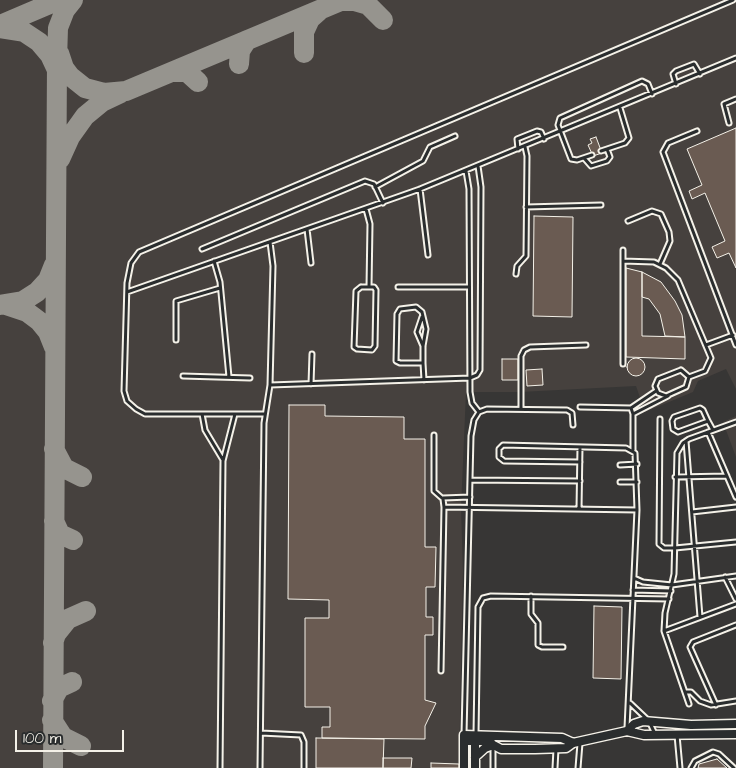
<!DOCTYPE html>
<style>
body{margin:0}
#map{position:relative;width:736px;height:768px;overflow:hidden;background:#373635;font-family:"Architects Daughter",sans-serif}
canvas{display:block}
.scale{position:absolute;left:15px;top:730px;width:109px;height:22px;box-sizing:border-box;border:2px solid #f4f1e8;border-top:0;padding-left:6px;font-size:15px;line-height:18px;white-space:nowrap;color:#f4f1e8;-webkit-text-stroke:4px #2a2d2e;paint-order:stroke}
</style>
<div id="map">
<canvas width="736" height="768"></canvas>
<div class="scale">100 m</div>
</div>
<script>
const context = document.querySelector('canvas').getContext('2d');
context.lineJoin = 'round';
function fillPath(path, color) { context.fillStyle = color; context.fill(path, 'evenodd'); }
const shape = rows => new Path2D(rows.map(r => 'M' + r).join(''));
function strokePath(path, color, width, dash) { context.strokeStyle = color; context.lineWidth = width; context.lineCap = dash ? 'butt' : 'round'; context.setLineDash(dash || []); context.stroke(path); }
fillPath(shape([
 [0,0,736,0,736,389,726,369,698,381,693,392,645,412,636,386,520,392,466,392,461,508,463,571,459,768,0,768],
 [736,416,736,457,723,422]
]), '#46413e');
strokePath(shape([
 [340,1,354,1,368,5,383,20],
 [0,25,59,0],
 [0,28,24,32,39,42,50,55,57,70],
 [59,53,64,68,70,76,85,88,104,93,126,91,343,0],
 [304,53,304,32,310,19,319,11],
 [239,64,240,51,247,40],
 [172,72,187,72,198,82],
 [60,159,70,137,85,116,102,102,121,93],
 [0,305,23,301,37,292,48,280,54,265],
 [6,305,27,312,39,321,48,332,54,347],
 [54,449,64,468,82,477],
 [54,521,60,534,73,540],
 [53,643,56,634,68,619,86,611],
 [52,701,59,688,72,682],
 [52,720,63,737,81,746],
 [53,768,57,61,58,28,65,10,73,0]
]), '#96948e', 20);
const building = shape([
 [736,128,736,268,729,253,717,258,712,247,725,241,705,193,692,199,689,191,702,185,687,149,736,128],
 [596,137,602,153,593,156,588,145,592,143,590,139,596,137],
 [534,216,573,217,572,317,533,316,534,216],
 [626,268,642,272,642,336,685,337,685,359,626,357,626,268],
 [642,272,661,282,675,301,682,315,685,337,665,336,660,314,649,299,642,297,642,272],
 '627 367a9 9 0 1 1 18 0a9 9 0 1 1-18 0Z',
 [502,359,518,359,518,380,502,380,502,359],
 [542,369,543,385,527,386,526,370,542,369],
 [289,405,325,405,325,416,404,417,404,439,425,439,425,547,436,547,435,587,426,587,426,617,433,617,433,635,425,635,425,700,436,703,425,726,425,739,322,738,322,727,330,727,330,707,305,707,305,618,329,618,329,600,288,599,289,405],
 [594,606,622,607,621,679,593,678,594,606],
 [316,738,384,739,383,768,316,768,316,738],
 [383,758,412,758,411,768,383,768,383,758],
 [717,759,727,768,698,768,699,764,717,759],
 [431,763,459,764,459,768,431,768,431,763]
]);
fillPath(building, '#6a5b52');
strokePath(building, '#f4f1e8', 1);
const service = shape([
 [676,84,673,74,676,71,694,64,700,74],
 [729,123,724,104,736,99],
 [697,131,668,143,663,152,736,345],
 [518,149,517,139,537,131,541,132,544,139],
 [601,151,625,143,629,138,620,108],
 [592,155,577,160,571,159,558,125,560,118,642,81,648,84,652,94],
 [584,158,591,166,607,161,610,157,607,149],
 [466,171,469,189,470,392,472,403,479,412],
 [375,187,423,161,430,147,455,136],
 [420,189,428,255],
 [526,207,601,205],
 [366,209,370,224,369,287],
 [628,221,652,211,661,214,669,232,670,241,660,264],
 [307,229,311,263],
 [202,249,365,181,374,184,383,203],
 [623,250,623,364],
 [214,261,220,282,229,377],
 [623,261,654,262,666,268,678,280,711,358,705,371,689,377],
 [516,274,517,266,526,256,527,156,525,147],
 [361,287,374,287,376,290,375,346,372,350,357,349,354,347,356,291,361,287],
 [398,287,469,287],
 [127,292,420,189,736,58],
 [422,317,417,332,423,346],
 [176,340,176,301,220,288],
 [706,345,733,335],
 [423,363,400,363,396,361,397,314,400,309,416,307,422,312,426,329,423,346,423,363,424,380],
 [681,370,689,377,686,387,666,396,658,393,655,386,658,379,681,370],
 [183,376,250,378],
 [311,384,312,354],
 [270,385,470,378,477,375,480,370,481,187,478,166],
 [580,407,631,408,633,414,633,450],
 [631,408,656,391],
 [521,409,521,356,524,350,530,347,586,345],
 [202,414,205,430,223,460],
 [265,414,145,414,136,409,127,401,124,391,127,283,131,263,139,252,733,0],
 [633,414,668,396],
 [660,419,659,544,664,548,675,548,736,542],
 [708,421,678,432,673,429,672,421,674,417,700,408,703,410,708,421,713,430],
 [708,432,736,497],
 [434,435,434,491,443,499,444,507,441,671],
 [686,441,700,617],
 [580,462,504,461,499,457,499,449,503,445,626,448,635,453,637,510,627,728],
 [620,465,637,464],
 [675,477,727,476],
 [470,480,580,481],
 [620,482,637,482],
 [443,498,470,497],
 [444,507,637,510],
 [579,509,580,447],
 [692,512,736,507],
 [725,577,736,599],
 [634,578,643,582,672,585,736,576],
 [633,590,671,591],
 [531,596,531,614,538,623,538,645,542,647,563,647],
 [664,631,736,604],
 [685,692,691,692,700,701,711,705,736,701],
 [630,703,649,721,655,734],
 [689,704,664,631,665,613,674,574,677,453,683,443,689,439,736,422],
 [716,705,690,647,693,642,736,625],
 [261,733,301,735,304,742,304,768],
 [464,734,471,436,474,420,479,412,487,409,567,410,572,413,573,425],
 [476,734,478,607,483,598,491,596,669,599],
 [677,735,680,768],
 [220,768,223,461,235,414],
 [260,768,264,423,270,385,273,266,270,242],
 [493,768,493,736],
 [555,768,556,749],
 [578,768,580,743],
 [691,768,695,761,713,752,719,754,734,768]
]);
const tertiary = shape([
 [627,731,634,724,643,721,691,725,736,724],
 [464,741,486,741,501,749,535,749,566,748,573,743,627,731,644,735,736,734],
 [475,757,485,748,493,745],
 [464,768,464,735,562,738,573,743],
 [475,768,475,738]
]);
strokePath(service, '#f4f1e8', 7);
strokePath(tertiary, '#f4f1e8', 11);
strokePath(service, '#2a2d2e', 3);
strokePath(tertiary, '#2a2d2e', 8);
</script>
